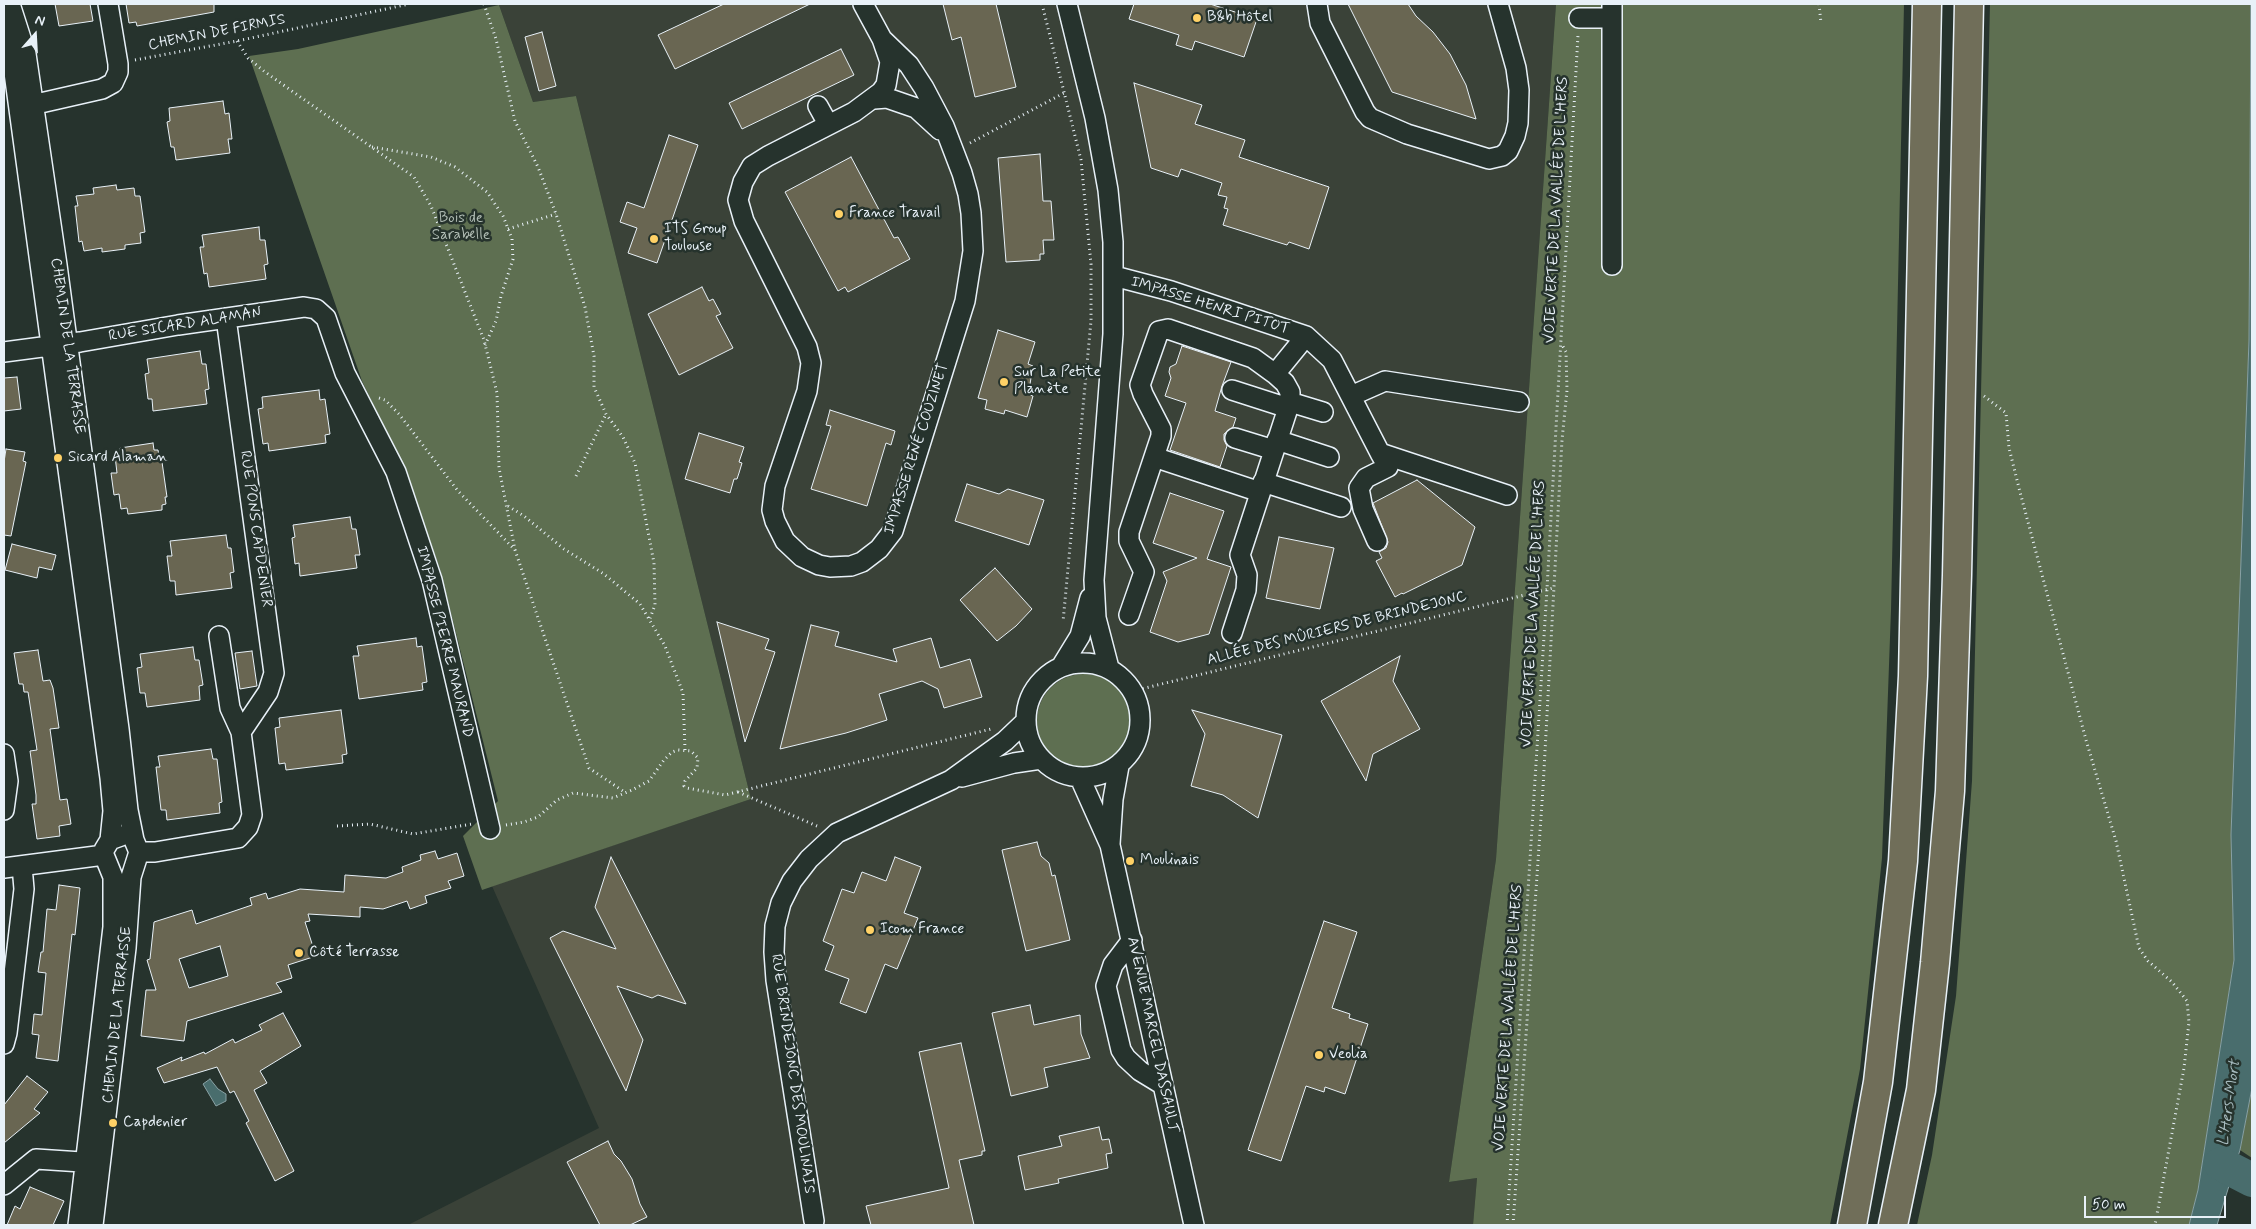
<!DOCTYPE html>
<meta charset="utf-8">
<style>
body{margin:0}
#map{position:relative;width:2256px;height:1229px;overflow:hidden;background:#26332d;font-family:Mynerve,sans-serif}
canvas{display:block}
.frame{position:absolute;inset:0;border:5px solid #e8f1f8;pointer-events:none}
.north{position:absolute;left:10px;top:10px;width:50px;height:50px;-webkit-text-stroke:4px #26332d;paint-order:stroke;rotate:19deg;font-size:14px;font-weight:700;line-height:20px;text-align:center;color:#e8f1f8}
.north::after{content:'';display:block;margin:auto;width:18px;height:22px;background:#e8f1f8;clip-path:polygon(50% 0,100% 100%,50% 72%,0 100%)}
.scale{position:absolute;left:2084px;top:1196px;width:142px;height:22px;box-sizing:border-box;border:2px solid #e8f1f8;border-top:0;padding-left:6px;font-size:15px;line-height:18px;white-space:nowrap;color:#e8f1f8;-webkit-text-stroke:4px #26332d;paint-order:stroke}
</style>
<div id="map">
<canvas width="2256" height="1229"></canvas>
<div class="frame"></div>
<div class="north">N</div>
<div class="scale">50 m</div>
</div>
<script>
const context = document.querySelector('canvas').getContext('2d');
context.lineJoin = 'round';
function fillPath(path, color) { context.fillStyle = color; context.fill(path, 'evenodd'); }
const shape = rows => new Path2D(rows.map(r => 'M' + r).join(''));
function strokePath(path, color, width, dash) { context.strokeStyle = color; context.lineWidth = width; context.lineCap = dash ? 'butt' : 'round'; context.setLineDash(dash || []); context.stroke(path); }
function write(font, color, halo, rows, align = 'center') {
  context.font = font + ' Mynerve,sans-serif'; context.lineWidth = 5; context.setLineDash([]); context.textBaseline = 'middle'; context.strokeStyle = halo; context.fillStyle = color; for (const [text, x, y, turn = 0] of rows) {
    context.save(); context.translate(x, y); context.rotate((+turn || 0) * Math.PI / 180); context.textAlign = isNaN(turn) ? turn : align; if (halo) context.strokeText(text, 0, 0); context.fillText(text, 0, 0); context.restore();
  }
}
fillPath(shape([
 [509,4,1556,4,1496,859,1449,1182,1477,1178,1473,1225,408,1225,599,1128,492,886,751,799,576,96,533,102,499,5]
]), '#3a4238');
fillPath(shape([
 [1556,4,1904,4,1891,610,1882,858,1860,1069,1830,1225,1473,1225,1477,1178,1449,1182,1496,859],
 [1990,4,2251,4,2249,340,2231,835,2234,960,2198,1190,2189,1225,1917,1225,1932,1155,1956,996,1972,781],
 [499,5,533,102,576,96,751,799,482,890,463,836,498,801,440,569,407,476,362,381,249,56,298,49],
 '1037 721a47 47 0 1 1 94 0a47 47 0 1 1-94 0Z',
 [2252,1088,2252,1158,2240,1150]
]), '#5e6f51');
const water = shape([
 [2251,4,2252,1088,2240,1150,2217,1225,2189,1225,2198,1190,2234,960,2231,835,2249,340,2251,4],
 [210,1079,218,1089,226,1094,226,1101,216,1106,203,1084,210,1079]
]);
fillPath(water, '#496d6d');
strokePath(water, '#89a2a5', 1);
strokePath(shape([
 [2221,1164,2252,1180]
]), '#496d6d', 34);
const building = shape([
 [55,4,90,4,93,21,59,26,55,4],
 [126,4,214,4,214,12,137,26,136,22,129,23,126,4],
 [724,4,810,4,675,69,658,35,724,4],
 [943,4,996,4,1016,87,975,97,961,37,952,40,943,4],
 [1134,4,1210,4,1257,19,1244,57,1195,41,1192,50,1176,45,1179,35,1129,19,1134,4],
 [1348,4,1408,4,1416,16,1433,32,1450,54,1466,85,1476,119,1392,92,1348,4],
 [542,32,556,86,539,91,525,37,542,32],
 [841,49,854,75,742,129,729,103,841,49],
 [1134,83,1202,105,1195,124,1245,140,1239,157,1329,187,1309,249,1289,242,1287,245,1223,225,1228,209,1224,208,1227,197,1218,195,1222,183,1181,169,1178,177,1151,168,1134,83],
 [223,101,225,114,229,113,232,139,228,139,230,153,176,160,174,147,171,147,167,122,170,121,169,108,223,101],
 [669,135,698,145,657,263,628,253,637,228,620,222,627,202,644,208,669,135],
 [1040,154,1043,201,1051,201,1054,240,1043,240,1044,254,1040,254,1040,260,1006,262,998,158,1040,154],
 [851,157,894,238,898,237,910,259,848,292,845,287,838,291,785,192,851,157],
 [116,185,117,190,134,188,135,196,140,196,145,232,140,233,141,243,125,245,125,249,102,252,102,248,84,251,82,241,79,242,75,206,78,206,76,196,94,194,93,188,116,185],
 [259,227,260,240,265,240,268,264,264,265,266,279,209,287,207,273,204,274,200,247,204,247,202,235,259,227],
 [702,287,709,301,713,299,721,314,716,316,733,348,679,375,648,314,702,287],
 [998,330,1035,342,1028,364,1033,366,1030,384,1033,385,1030,395,1033,396,1027,417,1005,410,1004,414,985,409,987,400,978,398,998,330],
 [1182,346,1231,362,1222,386,1215,411,1236,418,1233,427,1224,434,1224,440,1227,446,1220,467,1170,450,1186,403,1165,396,1171,378,1169,372,1170,367,1176,364,1182,346],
 [200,351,202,364,206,364,209,389,205,390,207,404,153,411,152,399,148,399,145,374,149,373,147,359,200,351],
 [17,377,21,409,4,411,4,378,17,377],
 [319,390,320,400,325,399,330,434,325,435,326,443,269,451,268,443,263,444,258,409,263,408,262,397,319,390],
 [830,410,895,431,891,445,886,443,867,506,811,489,831,426,826,425,830,410],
 [699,433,744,447,739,462,742,463,739,473,737,479,734,479,730,493,685,479,699,433],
 [153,443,154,450,158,450,159,456,161,455,167,497,165,497,166,504,162,505,162,510,128,514,127,508,121,509,119,494,114,495,111,473,117,473,115,456,121,456,120,448,153,443],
 [6,449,25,452,23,461,26,462,11,536,4,535,4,462,6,449],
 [1417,480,1475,527,1462,565,1403,594,1402,593,1395,597,1376,561,1382,558,1379,552,1386,548,1388,542,1373,503,1417,480],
 [967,484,999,494,1008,489,1044,500,1029,545,955,521,967,484],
 [1170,493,1224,511,1207,559,1231,567,1209,634,1178,642,1150,632,1167,581,1163,572,1197,558,1153,543,1170,493],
 [350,517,352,529,356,529,360,555,355,555,357,568,300,576,299,563,295,564,292,538,295,537,293,525,350,517],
 [226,535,228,548,231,548,234,572,230,573,232,588,176,595,175,581,170,581,167,556,172,556,170,541,226,535],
 [1279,537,1334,548,1320,609,1266,598,1279,537],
 [12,544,56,555,52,570,39,567,37,578,5,570,12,544],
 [995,568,1032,609,1016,626,997,641,960,600,995,568],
 [717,622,769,639,765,649,775,652,745,742,717,622],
 [811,625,839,632,835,646,897,662,893,649,931,638,940,668,970,659,982,697,944,708,938,689,922,681,879,694,887,720,846,733,780,749,811,625],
 [416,638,417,647,422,646,427,682,422,683,423,690,359,699,353,656,359,656,357,646,416,638],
 [193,647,195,660,199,660,203,685,199,686,200,700,147,707,145,693,140,693,137,668,142,667,140,654,193,647],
 [38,650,43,681,50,680,53,688,59,728,50,729,60,800,67,799,71,824,59,826,60,836,37,839,32,804,36,804,36,795,30,751,37,750,28,692,24,692,23,684,19,684,14,653,38,650],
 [252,651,257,686,240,689,235,653,252,651],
 [1400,656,1393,681,1420,729,1373,754,1366,781,1321,701,1400,656],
 [341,710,347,754,342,755,343,763,286,770,285,763,279,764,275,728,280,727,279,718,341,710],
 [1192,710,1282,735,1258,818,1223,795,1191,786,1205,734,1192,710],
 [211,749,213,759,217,759,222,802,219,803,220,813,167,820,166,810,161,810,156,767,160,767,158,756,211,749],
 [1037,842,1041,856,1049,863,1052,876,1055,875,1070,940,1026,951,1002,850,1037,842],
 [435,851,438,859,457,853,464,876,448,881,451,888,425,896,427,903,410,909,407,901,383,909,360,907,360,917,308,914,310,921,305,922,316,956,288,965,292,978,276,983,282,992,187,1021,184,1041,141,1036,146,990,156,990,147,960,150,959,154,922,192,910,196,924,252,905,250,898,266,893,268,899,300,889,344,892,345,875,386,878,403,872,402,867,421,860,420,855,435,851],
 [220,946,228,976,189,988,179,959,220,946],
 [611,857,686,1004,658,995,652,998,617,986,643,1040,626,1091,550,938,563,931,616,949,595,907,611,857],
 [895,857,921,867,904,913,918,918,897,969,885,964,866,1013,840,1003,849,979,825,970,834,946,823,941,842,889,854,893,862,872,886,881,895,857],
 [59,885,80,888,75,935,72,934,58,1061,36,1058,39,1035,32,1034,34,1014,42,1015,46,973,38,972,41,952,43,952,47,909,56,910,59,885],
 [1324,921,1357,932,1332,1008,1350,1014,1349,1018,1368,1024,1345,1094,1325,1087,1324,1092,1306,1086,1281,1161,1248,1150,1324,921],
 [1030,1005,1034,1025,1080,1015,1081,1034,1090,1058,1044,1068,1048,1087,1011,1096,992,1013,1030,1005],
 [283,1013,301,1046,260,1071,267,1083,254,1090,294,1171,275,1181,246,1123,249,1121,234,1091,230,1093,217,1067,164,1083,157,1068,182,1057,181,1061,204,1052,205,1054,233,1039,235,1043,262,1030,259,1025,283,1013],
 [961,1043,985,1151,982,1151,982,1155,959,1160,974,1225,871,1225,866,1206,949,1188,919,1052,961,1043],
 [27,1076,48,1092,34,1109,40,1113,4,1143,4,1105,27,1076],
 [1099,1127,1102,1140,1109,1139,1112,1153,1106,1154,1108,1168,1058,1179,1059,1183,1025,1190,1018,1156,1062,1146,1059,1136,1099,1127],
 [608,1141,614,1154,621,1161,632,1179,640,1204,647,1217,630,1225,600,1225,567,1162,608,1141],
 [30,1187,64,1201,53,1225,7,1225,15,1206,20,1209,30,1187]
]);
fillPath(building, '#696652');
strokePath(building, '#e8f1f8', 1);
const minor = shape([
 [10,4,26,54,57,265,119,729,128,810,134,840,139,852,131,877,126,948,93,1225],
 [863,4,882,39,890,62,886,85,881,92,854,112,768,156,752,166,743,182,738,200,744,221,807,347,811,363,807,391,775,486,772,510,775,521,785,541,802,557,819,565,830,567,851,566,862,562,879,549,893,531,965,301,973,251,971,213,968,194,962,173,944,126,924,88,909,65,882,39],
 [1067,4,1095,118,1108,190,1113,242,1113,334,1094,580,1096,618,1109,668],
 [1317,4,1320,23,1365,112,1370,118,1407,134,1489,159,1502,156,1508,151,1515,136,1518,123,1519,90,1516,68,1498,4],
 [1612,4,1612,265],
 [1579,18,1612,18],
 [4,25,10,43,110,778,113,811,110,840],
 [874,99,887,98,916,108,940,130],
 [818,106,828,124],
 [23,107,102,89,113,83,118,72,118,64,108,4],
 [1114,276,1171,291,1306,336,1332,360,1380,453,1507,495],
 [4,352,80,342,178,325,304,307,316,309,326,318,345,373,396,472,432,580,490,829],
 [1232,390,1288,408],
 [1351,396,1385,381,1519,402],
 [1290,402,1323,412],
 [1235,438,1274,450],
 [1277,440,1329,457],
 [1154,457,1260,492],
 [1263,482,1341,507],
 [1377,541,1363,509,1359,488,1366,478,1388,467,1380,453],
 [1129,615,1144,572,1129,541,1129,532,1161,436,1161,429,1143,394,1140,385,1159,331,1168,329,1253,358,1275,374,1306,336],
 [1232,633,1246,590,1247,575,1240,555,1290,402,1290,392,1285,383,1275,374],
 [219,636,230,708,241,732],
 '1026 720a57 57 0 1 1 114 0a57 57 0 1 1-114 0Z',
 [1061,667,1080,636,1090,598],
 [4,754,8,781,4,810],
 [962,777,1014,763,1041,759],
 [1080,778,1110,845,1194,1225],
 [1110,844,1113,799,1119,766],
 [139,852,155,852,238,838,248,827,252,815,241,732,268,692,274,673,226,318],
 [4,868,104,855],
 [1132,940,1113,965,1106,986,1121,1050,1126,1058,1140,1071,1163,1085],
 [4,1044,7,1033,24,889,22,866],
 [4,1185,36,1159,97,1163],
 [814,1221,776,980,774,952,775,926,781,903,792,881,809,859,837,833,951,780,1005,741,1025,722],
 [78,1225,113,927,113,877,104,855,104,850,110,840,121,836]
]);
const highway = shape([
 [1852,1225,1878,1082,1903,861,1913,676,1927,4],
 [1893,1225,1921,1090,1935,963,1950,791,1957,575,1969,4]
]);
strokePath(minor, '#e8f1f8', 22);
strokePath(highway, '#e8f1f8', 31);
strokePath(shape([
 [484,4,496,39,515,121,538,167,556,214,585,307,594,356,594,387,606,414,623,437,635,463,654,563,655,605,649,621],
 [1042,4,1081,160,1091,264,1091,321,1063,622],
 [1819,4,1821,23],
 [237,41,248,58,265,72,414,177,431,206,484,340,497,393,499,468,515,550],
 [135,60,237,41,409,4],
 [970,143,1064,93],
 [372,147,431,157,455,167,487,192,503,216,512,239,513,259,501,296,496,321,485,345],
 [508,229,556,214],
 [1984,396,2006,413,2009,448,2020,492,2086,740,2116,841,2139,948,2148,961,2172,982,2187,1001,2189,1022,2184,1068,2155,1225],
 [379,398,385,400,399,414,458,491,515,550,589,768,626,793],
 [576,476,606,414],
 [508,506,524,516,564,549,604,574,640,604,665,646,683,693,685,750],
 [1133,691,1553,588],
 [738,792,817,826],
 [506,825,524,822,538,817,557,800,573,793,613,798,632,790,649,781,664,760,672,752,678,750,691,751,698,758,697,768,685,781,684,786,687,788,725,795,991,729],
 [337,826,370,824,413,834,472,824],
 [1507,1225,1547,589,1578,35],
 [1513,1225,1543,788,1562,440,1567,390,1566,352,1561,343]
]), '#e8f1f8', 3, [1, 4]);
strokePath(minor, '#26332d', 19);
strokePath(highway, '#706e59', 28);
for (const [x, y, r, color] of [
 [1197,18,5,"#ffd166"],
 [839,214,5,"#ffd166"],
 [654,239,5,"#ffd166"],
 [1004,382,5,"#ffd166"],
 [58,458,5,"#ffd166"],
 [1130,861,5,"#ffd166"],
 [870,930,5,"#ffd166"],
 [299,953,5,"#ffd166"],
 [1319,1055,5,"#ffd166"],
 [113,1123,5,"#ffd166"]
]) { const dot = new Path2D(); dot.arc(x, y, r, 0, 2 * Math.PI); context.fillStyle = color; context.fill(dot); strokePath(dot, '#26332d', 2); }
write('15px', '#e8f1f8', '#26332d', [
 ["B&b Hôtel",1207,18],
 ["France Travail",849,214],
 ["ITS Group",664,230],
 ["Toulouse",664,247],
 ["Sur La Petite",1014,373],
 ["Planète",1014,390],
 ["Sicard Alaman",68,458],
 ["Moulinais",1140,861],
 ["Icom France",880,930],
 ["Côté Terrasse",309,953],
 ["Veolia",1329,1055],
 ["Capdenier",123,1123]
], 'left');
write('15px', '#e8f1f8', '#26332d', [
 ["CHEMIN DE FIRMIS",217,33,-11],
 ["VOIE VERTE DE LA VALLÉE DE L'HERS",1557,210,-87],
 ["IMPASSE HENRI PITOT",1210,306,17],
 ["RUE SICARD ALAMAN",185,325,-9],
 ["CHEMIN DE LA TERRASSE",67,346,82],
 ["IMPASSE RENÉ COUZINET",917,449,-72],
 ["RUE PONS CAPDENIER",255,529,82],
 ["VOIE VERTE DE LA VALLÉE DE L'HERS",1534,614,-87],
 ["ALLÉE DES MÛRIERS DE BRINDEJONC",1337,629,-14],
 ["IMPASSE PIERRE MAURAND",444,642,76],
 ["CHEMIN DE LA TERRASSE",118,1015,-84],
 ["VOIE VERTE DE LA VALLÉE DE L'HERS",1509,1018,-86],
 ["AVENUE MARCEL DASSAULT",1152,1035,78],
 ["RUE BRINDEJONC DES MOULINAIS",792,1074,82]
]);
write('15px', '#b1bdb5', '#26332d', [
 ["Bois de",461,219],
 ["Sarabelle",461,236]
]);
write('italic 16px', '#a8bcc0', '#26332d', [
 ["L'Hers-Mort",2230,1103,-82]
]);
</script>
